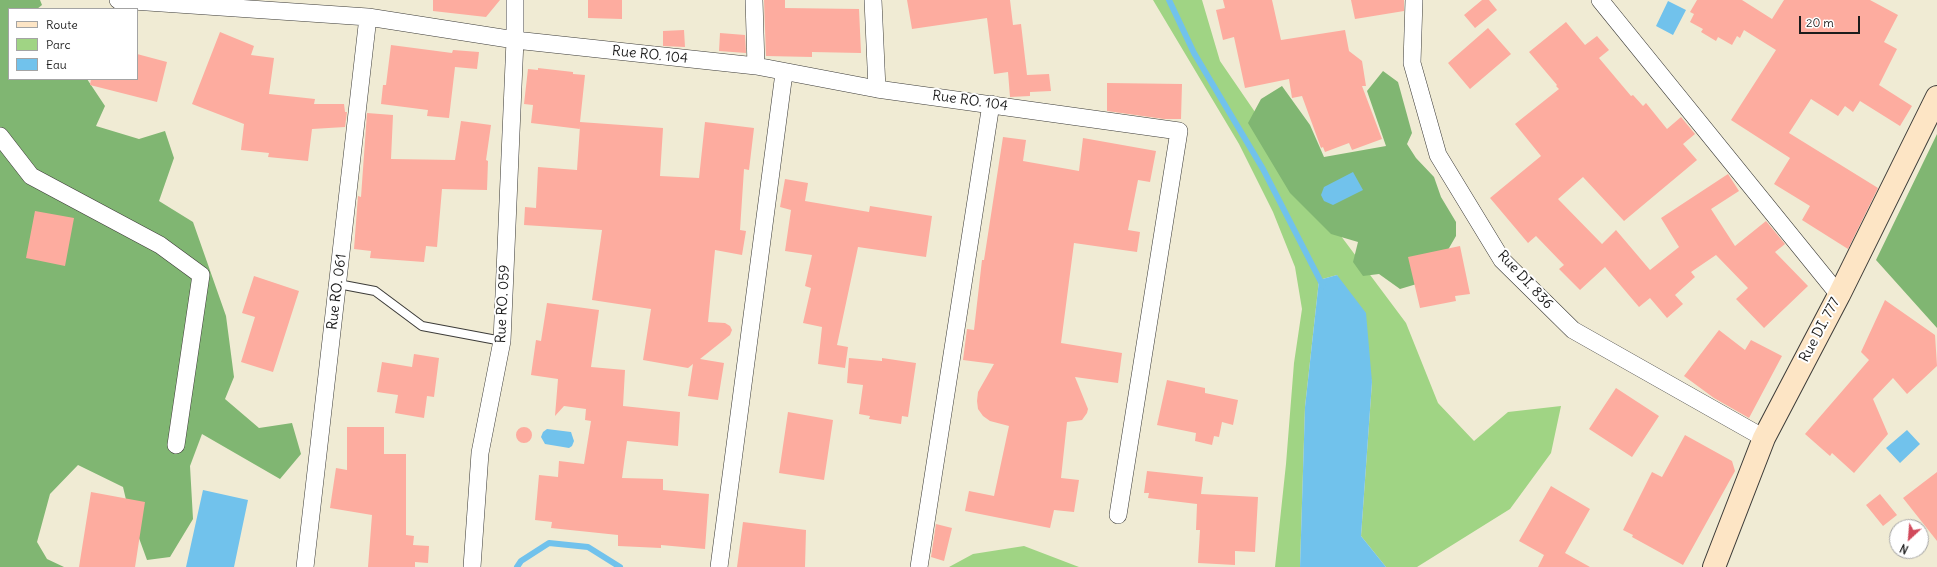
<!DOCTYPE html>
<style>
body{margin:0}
#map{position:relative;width:1937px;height:567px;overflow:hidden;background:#f0ebd4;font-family:Delius,sans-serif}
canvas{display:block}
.legend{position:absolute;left:8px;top:8px;width:130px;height:72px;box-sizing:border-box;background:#fff;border:1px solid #a4a4a4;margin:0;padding:5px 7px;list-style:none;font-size:12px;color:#1c1c1c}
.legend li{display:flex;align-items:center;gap:8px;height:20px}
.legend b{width:20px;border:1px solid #a4a4a4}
.north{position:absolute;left:1889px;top:519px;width:40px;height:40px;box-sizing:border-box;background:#fff;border:1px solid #a4a4a4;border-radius:50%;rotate:206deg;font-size:11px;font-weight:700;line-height:16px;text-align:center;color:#1c1c1c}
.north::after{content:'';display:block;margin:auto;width:14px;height:18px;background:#d1495b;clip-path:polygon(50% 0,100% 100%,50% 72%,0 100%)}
.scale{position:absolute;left:1799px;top:16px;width:61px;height:18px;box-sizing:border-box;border:2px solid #1c1c1c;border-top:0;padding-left:5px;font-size:12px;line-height:14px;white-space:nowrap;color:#1c1c1c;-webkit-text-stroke:3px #fff;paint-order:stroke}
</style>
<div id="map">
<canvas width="1937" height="567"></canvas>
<ul class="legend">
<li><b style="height:5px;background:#fde5c5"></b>Route</li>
<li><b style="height:11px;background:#a0d484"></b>Parc</li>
<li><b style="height:11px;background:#71c2ec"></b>Eau</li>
</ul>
<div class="north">N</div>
<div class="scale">20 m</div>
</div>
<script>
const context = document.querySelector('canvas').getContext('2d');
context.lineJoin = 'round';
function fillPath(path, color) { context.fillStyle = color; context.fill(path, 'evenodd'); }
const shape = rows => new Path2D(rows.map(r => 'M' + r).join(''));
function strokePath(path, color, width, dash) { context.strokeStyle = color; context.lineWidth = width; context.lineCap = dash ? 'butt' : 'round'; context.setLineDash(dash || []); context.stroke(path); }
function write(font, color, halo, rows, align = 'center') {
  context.font = font + ' Delius,sans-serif'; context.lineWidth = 4; context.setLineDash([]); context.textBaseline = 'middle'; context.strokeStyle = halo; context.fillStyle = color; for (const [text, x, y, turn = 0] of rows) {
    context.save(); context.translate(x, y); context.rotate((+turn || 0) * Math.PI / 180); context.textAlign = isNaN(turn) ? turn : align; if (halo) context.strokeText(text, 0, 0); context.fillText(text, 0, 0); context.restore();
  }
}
fillPath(shape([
 [1153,0,1202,0,1220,61,1329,220,1406,323,1438,403,1474,441,1508,412,1561,406,1551,453,1510,509,1417,567,1386,567,1361,536,1372,382,1337,275,1319,280,1305,407,1300,567,1275,567,1286,464,1294,363,1302,309,1295,267,1273,212,1239,144],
 [1024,546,1079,567,949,567,973,554]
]), '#a0d484');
fillPath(shape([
 [0,0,40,0,42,5,37,9,9,9,9,79,87,79,105,106,96,126,139,139,165,131,174,158,159,201,193,222,226,316,234,377,225,399,259,428,292,423,301,454,280,479,202,434,190,466,193,519,170,557,147,560,128,508,123,487,78,465,50,494,37,542,47,559,64,567,0,567],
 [1383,71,1398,82,1412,133,1407,144,1416,158,1434,177,1441,197,1456,222,1456,236,1445,255,1420,283,1400,289,1379,274,1363,276,1353,262,1358,242,1331,234,1290,193,1248,123,1261,99,1282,86,1310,125,1324,157,1386,146,1367,91],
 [1937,134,1937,328,1876,260]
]), '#80b672');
fillPath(shape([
 [1668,1,1686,10,1673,35,1656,26],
 [1353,172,1363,190,1333,205,1324,201,1321,195,1324,187],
 [1337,275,1366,313,1372,382,1361,536,1386,567,1300,567,1305,407,1319,280],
 [547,429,571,432,574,441,572,446,569,448,545,444,541,437,543,432],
 [1907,430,1920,444,1900,463,1886,448],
 [203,490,248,500,234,567,186,567]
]), '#71c2ec');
strokePath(shape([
 [1169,0,1194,53,1263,169,1323,286],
 [517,567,521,561,549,543,588,547,620,567]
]), '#71c2ec', 6);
fillPath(shape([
 [433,0,500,0,486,17,433,11],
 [588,0,622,0,622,19,588,18],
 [764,0,785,0,785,8,859,9,861,53,812,52,812,57,766,56],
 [907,0,1010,0,1013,25,1021,24,1027,75,1049,74,1051,91,1030,92,1030,96,1010,97,1008,72,994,74,987,18,912,29],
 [1223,0,1272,0,1281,40,1345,30,1349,51,1362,61,1366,86,1362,86,1382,139,1352,150,1349,143,1325,152,1323,147,1321,148,1302,96,1292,98,1289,79,1245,88,1234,37,1223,40,1216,10,1225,8],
 [1351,0,1404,0,1404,11,1355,19],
 [1482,0,1489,0,1497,10,1475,28,1464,15],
 [1697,0,1742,0,1772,19,1784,0,1870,0,1898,15,1884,42,1897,49,1879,85,1912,106,1900,126,1860,101,1853,112,1845,106,1838,116,1811,99,1789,133,1878,188,1848,249,1802,220,1810,206,1774,184,1790,158,1731,120,1776,50,1744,30,1740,38,1737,36,1732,45,1718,37,1716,41,1701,32,1703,29,1690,22,1694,14,1690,12],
 [1566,22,1585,45,1597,36,1609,50,1599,58,1631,96,1633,95,1643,106,1646,103,1667,129,1681,117,1695,134,1683,144,1697,160,1624,221,1583,177,1558,199,1602,244,1616,230,1650,270,1679,247,1661,218,1728,174,1739,191,1711,209,1735,246,1766,221,1785,244,1775,252,1808,286,1764,328,1736,299,1748,288,1716,255,1691,272,1695,277,1675,295,1683,304,1667,318,1650,298,1639,307,1605,267,1580,290,1559,269,1564,265,1536,236,1528,243,1490,198,1541,156,1515,124,1559,89,1556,86,1557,85,1529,52],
 [1488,28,1511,54,1470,89,1448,63],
 [684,30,685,47,663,46,663,31],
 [220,32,254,46,251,55,274,58,269,94,315,99,314,104,344,104,345,112,347,112,345,127,312,129,308,161,268,157,269,153,241,150,244,124,192,104],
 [720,33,745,35,746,53,719,51],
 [391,45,452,53,453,50,479,52,477,69,455,67,449,118,427,116,428,110,381,104,383,85,386,85],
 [137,54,167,62,157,102,90,85,91,79,137,79],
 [538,68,573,72,573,74,585,75,580,122,663,128,660,176,699,178,705,122,754,128,749,170,744,169,740,230,746,231,742,255,715,250,708,322,725,323,730,326,732,330,730,335,700,359,724,363,718,400,688,396,693,364,688,368,643,360,651,309,592,300,602,230,524,225,525,207,536,208,538,167,577,170,580,126,580,129,531,123,533,105,524,104,528,69,538,70],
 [1107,83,1182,84,1181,119,1164,119,1107,111],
 [367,113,393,115,391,159,455,160,461,121,491,125,486,160,488,161,487,190,442,189,437,247,426,246,424,262,370,258,371,251,354,249,358,196,361,197],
 [1003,137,1026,140,1023,161,1079,171,1083,138,1156,151,1150,182,1138,180,1128,230,1140,232,1137,252,1074,243,1061,343,1122,353,1118,383,1075,377,1088,409,1087,413,1082,420,1067,422,1061,478,1079,480,1074,512,1054,510,1050,528,965,511,969,491,994,496,1009,426,990,421,983,416,978,409,977,401,978,392,994,364,963,360,967,329,974,330,982,260,984,260],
 [785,179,808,183,805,201,869,212,870,206,932,216,926,257,858,247,837,345,848,347,845,368,818,364,822,327,803,323,811,288,805,286,812,255,785,251,791,210,780,207],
 [35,211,74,218,65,266,26,258],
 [1460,246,1470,294,1455,296,1456,301,1420,308,1408,257],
 [254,276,299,291,273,372,241,362,255,317,242,313],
 [1885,300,1935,335,1937,366,1907,394,1893,378,1873,399,1888,434,1854,473,1832,453,1830,456,1805,434,1869,360,1861,352],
 [547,303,599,310,591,367,625,370,623,406,680,412,678,446,627,441,622,478,663,479,663,490,709,494,705,549,661,545,661,548,618,546,618,535,551,528,552,522,535,520,539,475,558,477,559,461,584,464,591,421,585,420,586,409,564,406,555,416,558,379,531,375,536,340,541,341],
 [1719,330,1745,350,1751,340,1782,356,1749,418,1714,398,1684,376],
 [414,354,439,358,434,397,427,396,424,418,395,413,398,395,377,392,382,362,412,367],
 [849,358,882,361,882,358,916,363,908,417,902,416,901,424,869,419,870,416,859,414,863,385,847,383],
 [1167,380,1205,388,1205,393,1238,400,1233,425,1222,422,1219,437,1214,436,1212,445,1195,441,1196,433,1157,425],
 [1616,388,1659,416,1632,457,1589,429],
 [788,412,833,420,824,480,779,473],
 '516 435a8 8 0 1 1 16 0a8 8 0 1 1-16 0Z',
 [347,427,384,427,384,454,406,454,406,535,414,536,413,545,429,546,428,563,415,562,415,567,368,567,372,515,330,508,336,468,347,470],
 [1685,435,1732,461,1735,471,1683,565,1632,537,1633,535,1623,530,1652,472,1662,477],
 [1147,471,1203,477,1201,494,1258,497,1255,552,1235,551,1235,565,1198,563,1200,530,1196,530,1197,504,1148,498,1149,493,1144,493],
 [1937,472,1937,541,1903,498],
 [1551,486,1590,509,1565,553,1590,567,1538,567,1544,555,1519,541],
 [91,492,145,502,135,567,79,567],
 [1880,494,1897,515,1883,526,1866,505],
 [743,522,806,530,805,567,737,567],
 [936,524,952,528,944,561,931,557]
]), '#fdac9f');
const lane = shape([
 [338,284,375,291,422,326,502,341]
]);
const street = shape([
 [118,0,368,17,515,40,756,66,877,89,1179,131,1118,515],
 [754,0,756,66],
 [873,0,877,89],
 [1414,0,1412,63,1438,155,1502,260,1573,330,1764,438],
 [1600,0,1839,295],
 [0,136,31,176,160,245,201,275,176,445],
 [305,567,368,17],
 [472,567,480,453,502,341,515,40,515,0],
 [719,567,784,73],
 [919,567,991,104]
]);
const secondary = shape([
 [1714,567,1764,438,1839,295,1937,97]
]);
strokePath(lane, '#3c3b38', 10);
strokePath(street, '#3c3b38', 18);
strokePath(secondary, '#3c3b38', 24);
strokePath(lane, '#fff', 8);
strokePath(street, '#fff', 17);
strokePath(secondary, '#fde5c5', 22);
write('14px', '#1c1c1c', '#fff', [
 ["Rue RO. 104",650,55,6],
 ["Rue RO. 104",970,101,8],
 ["Rue DI. 836",1525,280,47],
 ["Rue RO. 061",337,292,-83],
 ["Rue RO. 059",503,304,-87],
 ["Rue DI. 777",1820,330,-62]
]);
</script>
